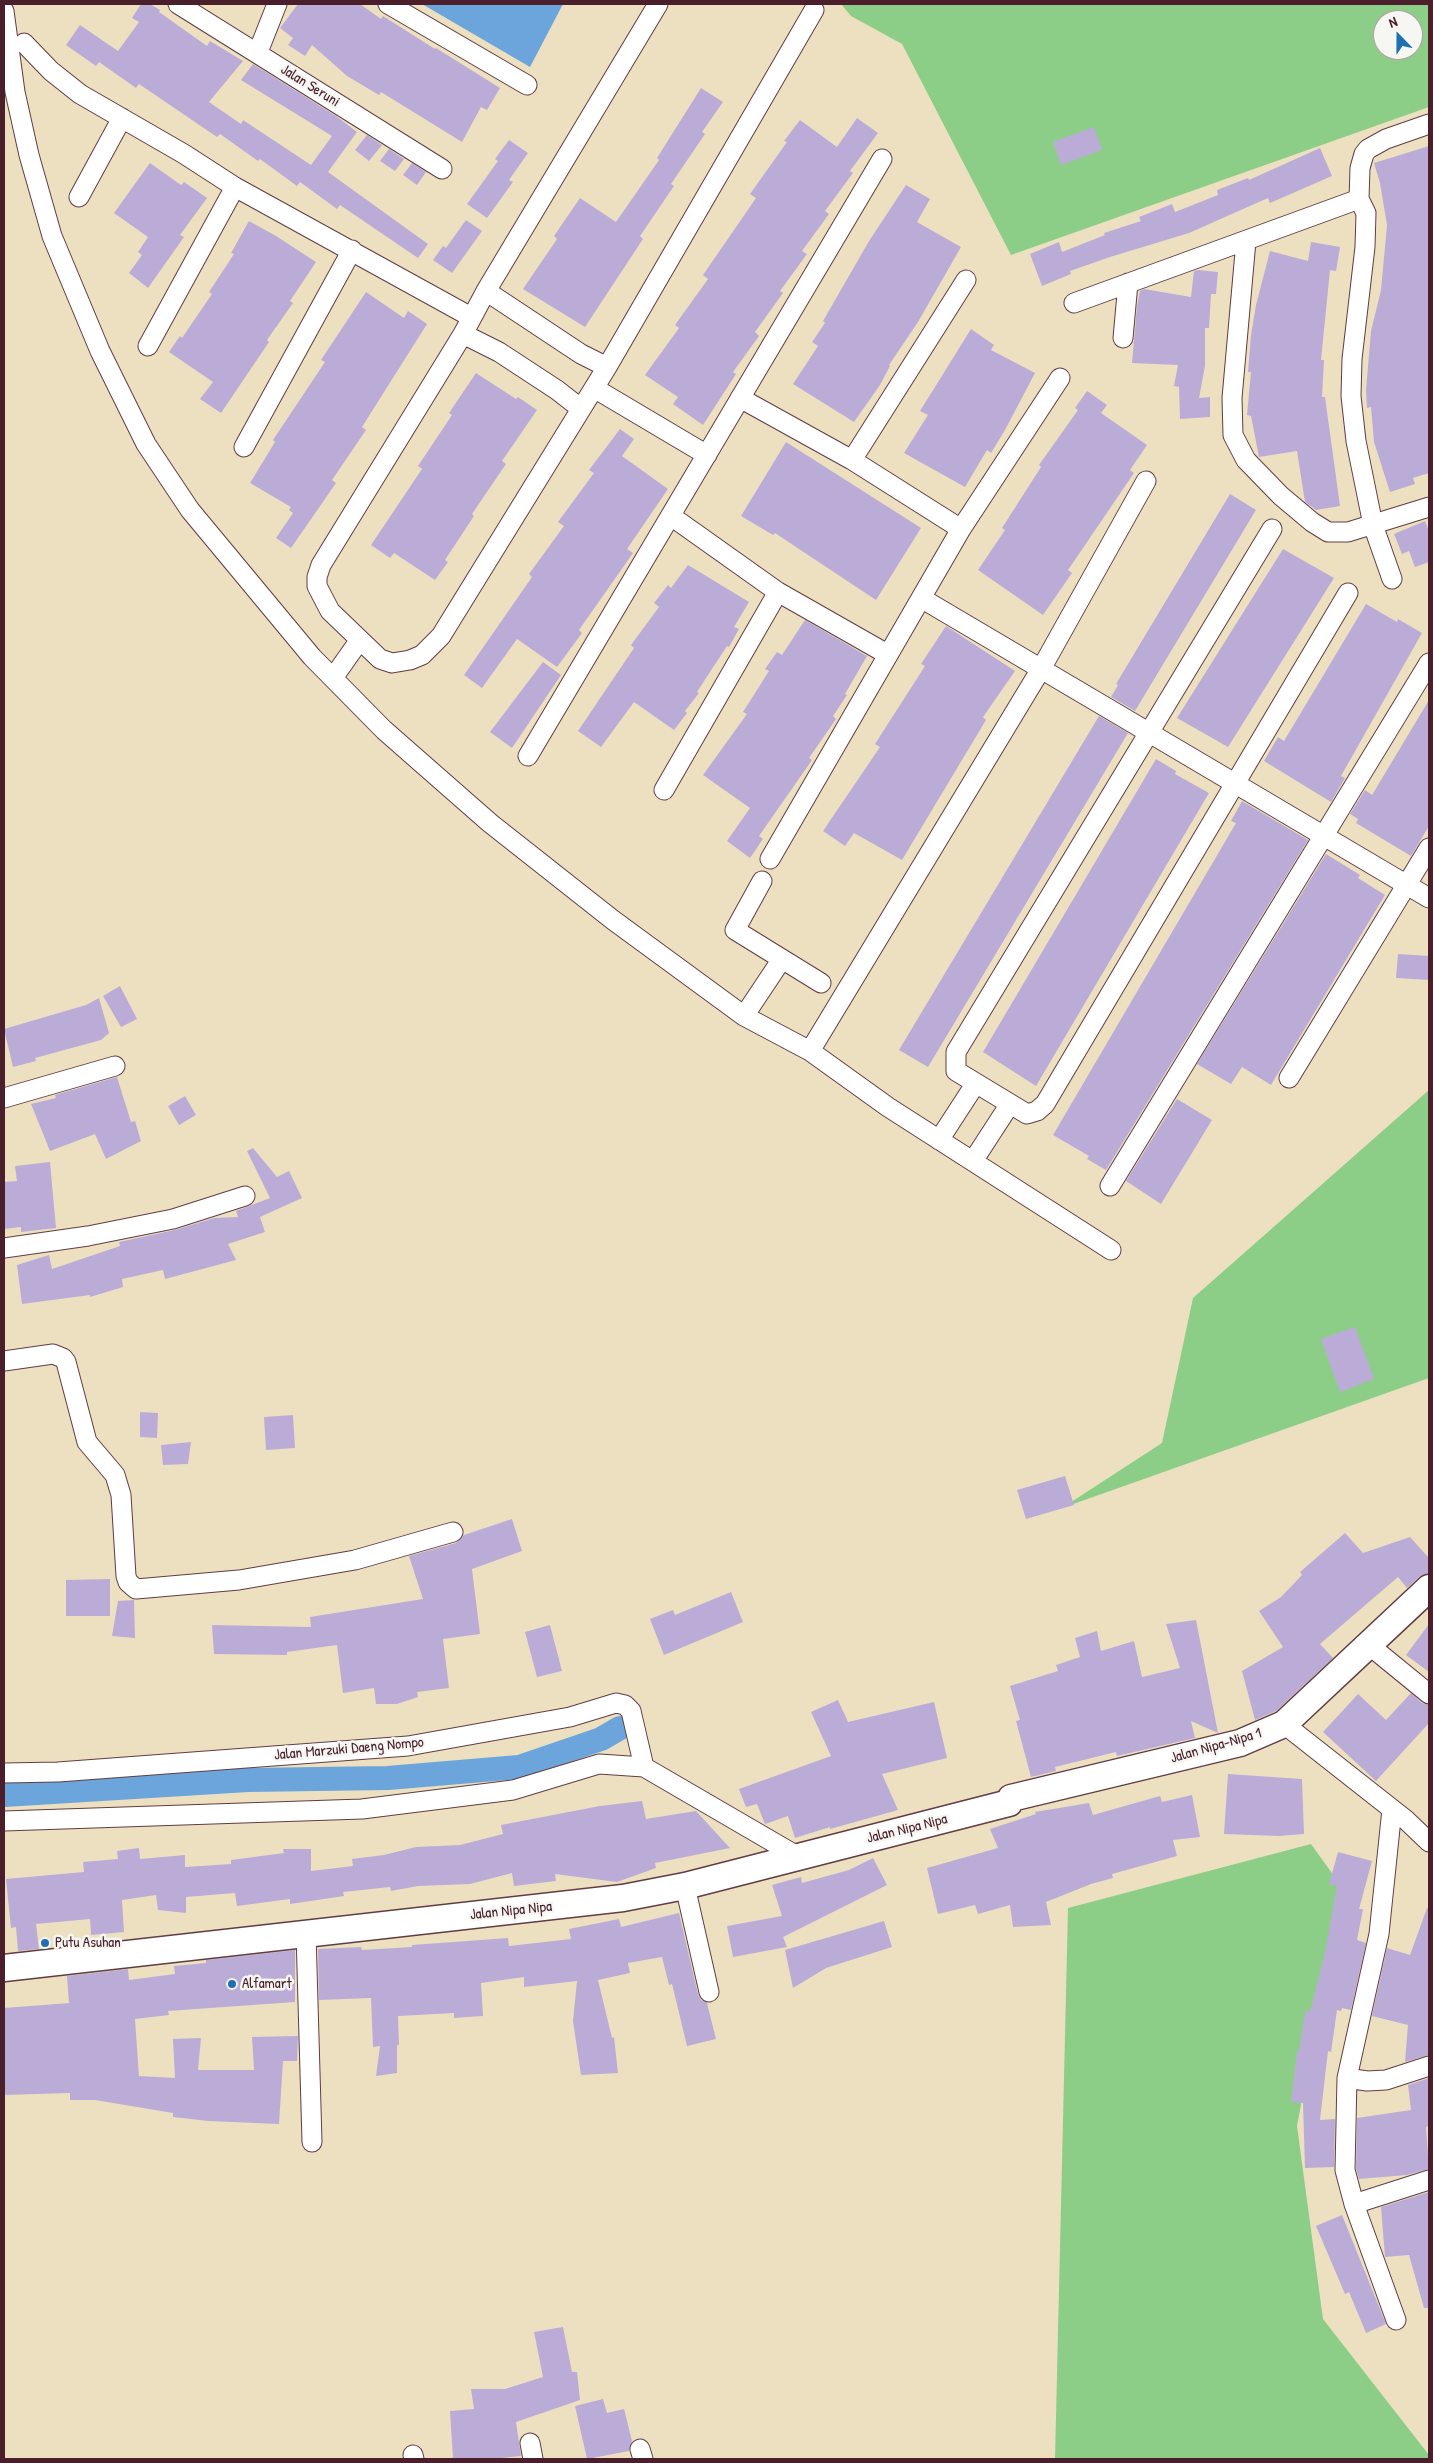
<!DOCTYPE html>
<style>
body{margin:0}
#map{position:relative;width:1433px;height:2463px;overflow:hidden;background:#ede0c1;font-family:"Patrick Hand",sans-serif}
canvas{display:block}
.frame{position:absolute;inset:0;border:5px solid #4a1f2b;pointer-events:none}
.north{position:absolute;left:1373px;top:10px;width:50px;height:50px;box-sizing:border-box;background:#f6f6f2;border:1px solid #b1a0a2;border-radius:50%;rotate:338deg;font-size:14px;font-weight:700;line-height:20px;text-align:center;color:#4a1f2b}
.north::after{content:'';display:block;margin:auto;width:18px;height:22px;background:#1f6fb2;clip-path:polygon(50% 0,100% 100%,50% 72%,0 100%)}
</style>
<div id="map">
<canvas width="1433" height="2463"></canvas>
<div class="frame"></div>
<div class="north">N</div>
</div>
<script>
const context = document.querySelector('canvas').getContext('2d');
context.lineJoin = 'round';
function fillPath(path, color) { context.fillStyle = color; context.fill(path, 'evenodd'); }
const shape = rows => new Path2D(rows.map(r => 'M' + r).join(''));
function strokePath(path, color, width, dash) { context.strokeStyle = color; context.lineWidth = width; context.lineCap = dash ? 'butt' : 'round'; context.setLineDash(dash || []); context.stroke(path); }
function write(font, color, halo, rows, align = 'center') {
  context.font = font + ' "Patrick Hand",sans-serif'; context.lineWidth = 5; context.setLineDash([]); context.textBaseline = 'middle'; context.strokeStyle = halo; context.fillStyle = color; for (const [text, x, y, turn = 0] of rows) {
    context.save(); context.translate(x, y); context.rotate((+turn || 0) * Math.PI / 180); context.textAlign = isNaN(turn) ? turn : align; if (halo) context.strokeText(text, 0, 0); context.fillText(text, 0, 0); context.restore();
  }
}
fillPath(shape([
 [841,4,1429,4,1429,107,1011,255,902,44,851,16],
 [1383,20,1413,20,1413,50,1383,50],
 [1429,1090,1429,1378,1062,1508,1162,1443,1193,1298],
 [1311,1844,1342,1887,1297,2126,1323,2319,1429,2455,1429,2459,1055,2459,1068,1908]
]), '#8cce87');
fillPath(shape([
 [422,4,563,4,530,67]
]), '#6ba5db');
strokePath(shape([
 [4,1795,248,1780,388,1778,519,1767,601,1739,620,1728]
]), '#6ba5db', 24);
fillPath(shape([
 [141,4,150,4,160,10,159,12,207,46,210,41,243,61,209,102,241,124,243,120,311,165,332,136,241,80,253,64,336,116,357,132,328,172,428,244,418,258,340,205,337,209,300,182,297,186,260,159,258,161,220,134,217,137,139,84,136,88,99,62,96,66,66,45,80,25,118,51,139,22,132,18],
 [298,4,360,4,381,19,383,16,435,49,436,48,500,88,487,110,481,107,462,142,381,92,379,95,347,76,312,45,305,56,288,45,293,38,280,28],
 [701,88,723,102,702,132,705,134,671,184,674,186,640,236,643,239,585,327,523,289,557,239,554,236,580,198,616,222,659,160,657,158],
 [857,118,878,133,850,171,853,173,825,211,829,214,802,251,807,254,780,291,783,293,755,332,759,336,733,372,736,374,703,425,673,404,678,397,645,375,679,328,675,325,708,279,703,275,756,198,750,194,787,142,784,141,800,120,837,147],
 [1094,127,1102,150,1061,165,1053,142],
 [367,135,382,145,369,161,355,150],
 [509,140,528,153,509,180,513,182,487,218,467,204,498,161,495,159],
 [1429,146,1429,473,1413,478,1415,484,1390,492,1374,442,1371,407,1367,408,1366,390,1371,331,1381,290,1387,225,1380,183,1374,163],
 [1320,148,1332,176,1270,203,1268,198,1189,233,1110,257,1070,271,1071,274,1042,286,1030,254,1059,242,1062,252,1105,235,1104,233,1141,221,1139,217,1172,204,1175,212,1218,195,1217,190,1248,178,1249,180],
 [389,149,404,159,395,171,380,161],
 [150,163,181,185,184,182,207,198,180,235,184,237,148,288,129,273,142,255,138,252,148,237,114,213],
 [412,163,426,172,417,185,403,175],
 [906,185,930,199,917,222,961,247,918,322,889,365,890,366,880,385,854,422,793,384,818,346,812,342,825,323,823,321,869,241],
 [466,220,482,231,452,273,433,260,443,246,446,248],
 [249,221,276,236,316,262,290,301,293,303,267,340,269,342,221,413,200,399,213,382,169,352,180,336,182,338,212,294,209,292,234,254,231,253],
 [1311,242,1340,247,1336,271,1330,270,1321,360,1324,360,1322,397,1325,397,1340,506,1316,510,1305,502,1297,451,1259,457,1251,416,1247,415,1251,372,1248,372,1251,335,1256,305,1270,251,1308,261],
 [1198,270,1218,272,1216,294,1211,294,1209,328,1205,328,1205,366,1199,398,1210,397,1210,417,1180,419,1179,387,1174,386,1178,365,1132,363,1137,306,1140,291,1144,289,1191,297,1194,271],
 [366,292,404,318,408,311,427,324,362,427,366,430,332,480,336,483,291,548,276,538,293,513,289,510,291,507,250,483,275,442,273,440,325,362,321,360],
 [971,329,994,345,991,350,1035,373,1005,430,991,453,987,450,965,487,904,453,928,415,920,411],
 [476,373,516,399,518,397,537,410,502,461,506,464,472,514,474,516,445,560,448,562,435,580,394,553,390,558,371,545,422,469,418,466,452,415,449,413],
 [1087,391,1107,405,1101,413,1147,445,1130,470,1134,473,1068,570,1072,573,1043,615,978,570,1005,530,1002,528,1041,467,1039,465,1078,410,1075,408],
 [620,429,634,439,622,456,668,489,627,549,633,553,579,630,582,633,557,667,517,639,482,688,464,675,532,577,529,574,564,526,558,522,594,473,589,470],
 [786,442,921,528,876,600,775,533,773,535,741,516],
 [1230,494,1256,510,1135,711,1111,697,1118,685,1116,684],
 [1425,521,1429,531,1429,562,1415,567,1409,551,1402,554,1394,534],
 [1283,549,1334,578,1228,747,1177,718],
 [688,565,749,602,734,627,739,629,729,647,727,646,697,692,699,693,685,711,687,713,674,730,634,702,601,747,578,731,634,648,631,645,659,607,654,603,668,585,671,588],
 [1366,604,1397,622,1398,619,1422,633,1341,776,1345,778,1331,802,1264,761,1278,737,1284,741],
 [805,620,867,656,845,694,847,695,833,716,836,719,809,758,812,760,759,836,763,839,750,858,727,841,750,808,703,775,747,714,743,712,769,671,765,669,777,652,782,655],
 [946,626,1015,671,983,717,986,720,902,860,854,833,845,846,823,831,880,747,875,744,925,666,921,664],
 [543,662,561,675,512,748,490,732],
 [1429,700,1429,826,1411,856,1356,823,1358,819,1350,814,1365,790,1372,795],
 [1099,716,1128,733,928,1067,899,1050],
 [1156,759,1176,771,1175,774,1209,793,1036,1086,983,1052],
 [1242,801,1308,840,1106,1170,1087,1159,1089,1156,1053,1135,1236,823,1231,821],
 [1326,854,1360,875,1358,878,1385,895,1271,1085,1242,1067,1231,1084,1197,1064],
 [1398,954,1429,956,1429,980,1396,978],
 [120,986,137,1019,121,1027,103,996],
 [99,998,109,1033,101,1040,35,1058,36,1061,13,1067,4,1029,86,1005],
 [117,1077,131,1122,135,1121,141,1141,106,1159,95,1134,50,1151,31,1104,56,1098,55,1095],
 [185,1096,196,1115,179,1125,168,1106],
 [1177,1099,1212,1120,1161,1204,1126,1181],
 [253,1148,277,1177,289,1171,302,1198,260,1217,265,1232,228,1244,236,1260,165,1279,163,1270,122,1279,123,1287,90,1297,90,1295,22,1304,17,1265,49,1255,52,1269,120,1246,119,1242,175,1230,214,1218,238,1217,236,1211,270,1198,247,1151],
 [50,1162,56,1228,21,1232,21,1227,4,1229,4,1182,17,1181,15,1166],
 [1355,1327,1374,1379,1340,1392,1321,1339],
 [140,1412,158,1413,157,1438,140,1437],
 [293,1415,295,1448,266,1450,264,1417],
 [191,1442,188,1464,163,1465,161,1445],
 [1065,1476,1074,1505,1026,1519,1017,1490],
 [512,1519,522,1551,472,1569,480,1634,443,1639,449,1688,417,1692,418,1697,397,1704,376,1704,374,1688,343,1693,337,1645,287,1652,287,1655,214,1654,212,1625,311,1627,310,1617,423,1599,409,1556,456,1543,464,1535],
 [1345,1533,1363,1553,1410,1537,1429,1558,1429,1573,1419,1577,1407,1588,1398,1577,1320,1644,1333,1658,1276,1711,1255,1720,1242,1671,1283,1647,1259,1611,1281,1597,1302,1575,1300,1572],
 [110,1579,110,1616,66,1616,66,1580],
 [731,1592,743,1622,664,1655,650,1619,673,1610,675,1615],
 [134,1600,135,1638,112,1636,118,1601],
 [1196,1620,1218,1733,1191,1721,1195,1738,1117,1756,1116,1752,1055,1767,1056,1771,1031,1777,1016,1721,1020,1720,1010,1686,1058,1671,1056,1665,1080,1657,1075,1638,1097,1631,1101,1651,1134,1641,1142,1677,1180,1668,1166,1624],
 [1429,1624,1429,1672,1406,1655],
 [550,1625,562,1671,537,1677,525,1632],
 [1411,1693,1422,1703,1429,1705,1429,1723,1376,1781,1323,1732,1358,1694,1386,1720],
 [838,1700,848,1722,934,1702,947,1758,882,1774,898,1810,830,1829,830,1827,795,1838,788,1816,765,1824,757,1804,746,1807,739,1789,831,1756,811,1712],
 [1228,1774,1302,1779,1304,1834,1279,1836,1224,1834],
 [1192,1795,1200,1837,1173,1840,1177,1856,1112,1874,1113,1878,1091,1884,1046,1902,1051,1925,1013,1927,1010,1905,978,1914,975,1905,938,1914,927,1868,998,1848,990,1829,1036,1814,1035,1812,1089,1803,1093,1815,1160,1796,1162,1802],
 [642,1801,646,1819,696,1811,730,1848,655,1863,656,1868,617,1882,555,1874,556,1881,514,1886,512,1873,470,1884,418,1886,391,1891,390,1887,343,1892,344,1896,290,1904,290,1899,237,1906,235,1893,186,1897,186,1913,158,1910,156,1895,122,1900,124,1932,91,1935,90,1919,36,1924,39,1949,18,1951,16,1927,11,1928,6,1879,84,1872,83,1862,118,1859,117,1851,139,1848,140,1859,185,1855,185,1867,231,1864,231,1860,284,1853,283,1849,311,1849,311,1871,353,1866,352,1859,384,1855,416,1847,460,1845,503,1834,501,1825,600,1806],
 [1338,1852,1372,1861,1359,1909,1363,1909,1357,1940,1366,1943,1351,2010,1342,2008,1341,2011,1337,2010,1331,2052,1328,2051,1320,2120,1335,2119,1334,2167,1305,2168,1303,2103,1291,2102,1297,2051,1299,2051,1305,2011,1310,2012,1325,1952,1337,1886,1329,1884],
 [873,1858,887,1885,783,1937,787,1947,733,1957,727,1926,782,1916,772,1885,801,1877,802,1883,849,1870],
 [1427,1908,1429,1909,1429,2055,1405,2062,1408,2025,1372,2016,1387,1948,1410,1955],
 [679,1913,698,1994,701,2000,707,2003,716,2039,687,2046,672,1984,669,1985,662,1957,628,1963,630,1973,598,1980,612,2038,614,2037,618,2073,581,2075,573,2021,577,1981,524,1987,524,1977,481,1983,483,2016,454,2018,454,2013,398,2016,399,2045,397,2045,397,2073,376,2076,380,2046,373,2047,371,1998,319,2000,318,1949,361,1947,362,1950,412,1947,412,1945,508,1938,509,1946,571,1939,569,1929,619,1919,621,1927],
 [884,1921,892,1947,826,1968,793,1988,785,1950],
 [295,1950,295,2002,168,2011,169,2015,135,2019,139,2076,175,2078,173,2039,201,2038,198,2070,254,2070,252,2037,298,2036,297,2061,283,2061,279,2124,208,2121,173,2117,173,2113,95,2100,70,2100,70,2093,4,2095,4,2008,69,2003,67,1976,128,1969,129,1980,175,1974,174,1966,206,1963,206,1960],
 [1429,2078,1429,2126,1426,2127,1429,2169,1407,2175,1359,2179,1356,2169,1357,2118,1411,2110,1408,2085],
 [1429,2192,1429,2308,1424,2308,1409,2255,1385,2257,1381,2207],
 [1342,2215,1386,2324,1366,2333,1349,2292,1345,2294,1316,2226],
 [563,2327,572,2372,577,2372,580,2400,516,2422,521,2456,492,2459,453,2459,450,2411,474,2409,471,2389,505,2389,543,2377,534,2332],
 [603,2399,607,2413,624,2409,632,2441,629,2451,587,2459,575,2406]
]), '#bbacd7');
const street = shape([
 [178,4,442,169],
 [388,4,527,85],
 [658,4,486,291,463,334,321,565,317,577,317,586,330,611,380,659,392,663,410,660,422,655,441,636,607,367,814,10],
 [4,11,15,92,29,155,52,236,100,351,146,444,190,510,312,657,384,730,490,823,613,920,744,1016,810,1051,888,1107,1111,1250],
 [24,43,51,71,80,94,184,154,235,187,471,317],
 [258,52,277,4],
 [79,197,122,118],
 [1359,199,1360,168,1364,154,1368,149,1386,139,1429,124],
 [1246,241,1232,398,1233,435,1246,460,1281,496,1312,522,1328,532,1348,532,1429,507],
 [486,291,581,354,607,367],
 [1074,303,1359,199,1366,213,1365,247,1352,359,1351,396,1356,441,1373,525,1392,579],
 [463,334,499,352,557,390,580,408],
 [1123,338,1128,283],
 [148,346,235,187],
 [594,388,707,455],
 [740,398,852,460,961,529],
 [244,447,352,250],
 [852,460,966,280],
 [671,516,778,592,887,654],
 [1272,529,956,1052,956,1071,1027,1114,1037,1111,1045,1104,1348,593],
 [921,598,1429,898],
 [333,678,359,641],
 [528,756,882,159],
 [664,790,778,592],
 [770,859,961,529,1060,378],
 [762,881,735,930,821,983],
 [744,1016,782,959],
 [810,1051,1041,669,1146,481],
 [1289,1078,1429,848],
 [4,1098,115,1066],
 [939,1140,976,1083],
 [973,1161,1010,1104],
 [1110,1186,1429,663],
 [4,1248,88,1236,173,1219,245,1196],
 [4,1361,53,1354,63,1358,66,1362,87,1442,115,1475,121,1495,126,1576,128,1582,136,1589,239,1580,355,1560,453,1532],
 [1369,1645,1429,1694],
 [1284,1724,1406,1820,1429,1842],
 [4,1773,58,1772,408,1746,570,1717,616,1703,625,1705,631,1711,644,1767],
 [4,1821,362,1809,513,1790,599,1764,644,1767,797,1856],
 [685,1886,709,1992],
 [306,1933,312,2142],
 [1347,2078,1367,2081,1386,2080,1429,2066],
 [1354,2204,1345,2170,1347,2078,1379,1934,1392,1809],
 [1396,2320,1354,2204,1429,2180],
 [530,2443,533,2459],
 [640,2449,643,2459],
 [413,2455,414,2459]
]);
const secondary = shape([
 [4,1968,623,1898,685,1886,1009,1803,1011,1798,1240,1743,1284,1724,1429,1588]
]);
strokePath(street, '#623c42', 21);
strokePath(secondary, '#623c42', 29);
strokePath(street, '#fff', 19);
strokePath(secondary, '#fff', 26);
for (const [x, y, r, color] of [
 [45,1943,5,"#1f6fb2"],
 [232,1984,5,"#1f6fb2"]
]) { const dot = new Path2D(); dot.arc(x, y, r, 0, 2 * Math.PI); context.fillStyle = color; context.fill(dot); strokePath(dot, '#f6f6f2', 2); }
write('15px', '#4a1f2b', '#f6f6f2', [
 ["Jalan Seruni",310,86,32],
 ["Jalan Nipa-Nipa 1",1216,1746,-16],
 ["Jalan Marzuki Daeng Nompo",349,1749,-5],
 ["Jalan Nipa Nipa",907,1829,-14],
 ["Jalan Nipa Nipa",511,1911,-6]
]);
write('15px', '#4a1f2b', '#f6f6f2', [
 ["Putu Asuhan",55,1943],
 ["Alfamart",242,1984]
], 'left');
</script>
